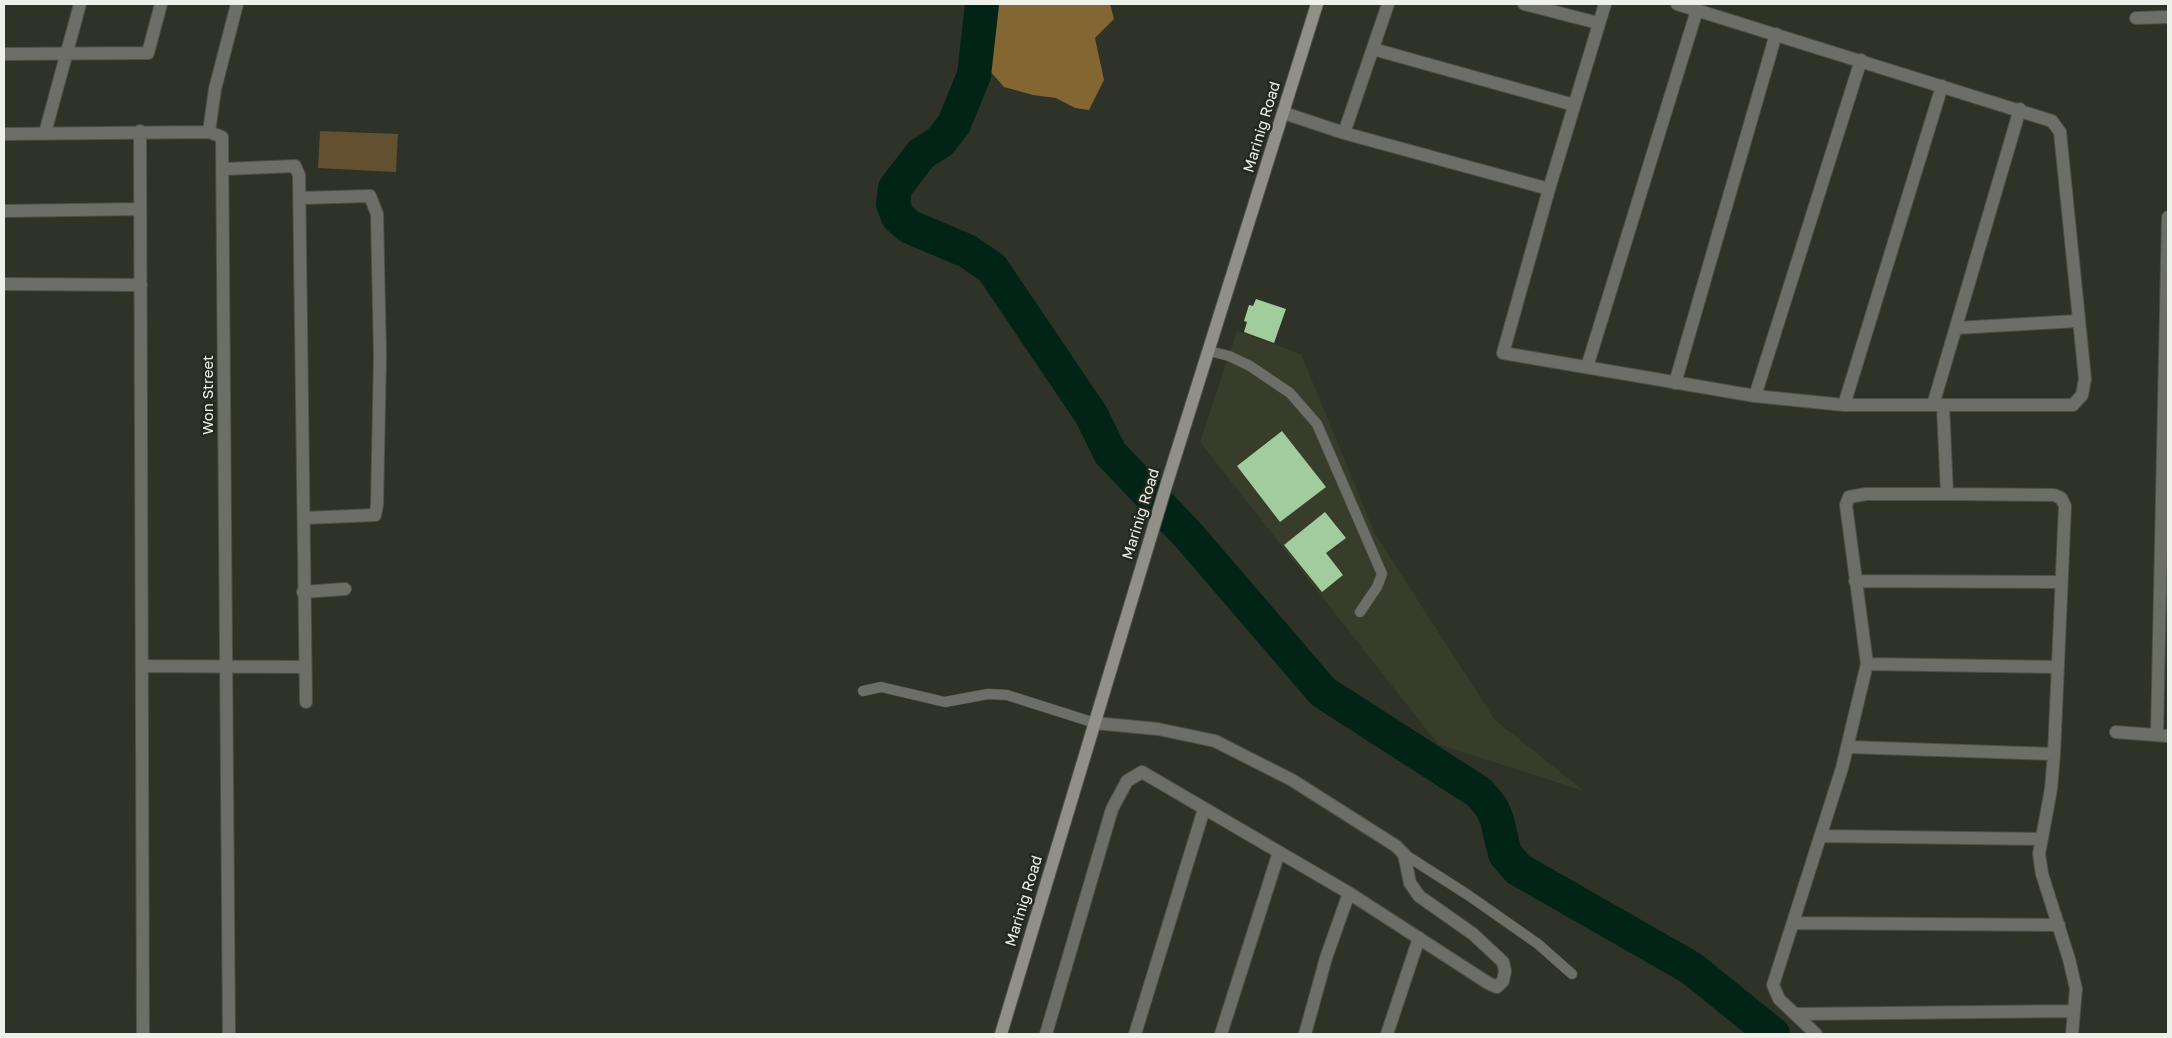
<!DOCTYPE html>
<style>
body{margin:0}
#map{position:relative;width:2172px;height:1038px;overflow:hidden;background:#2f3327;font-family:"Golos Text",sans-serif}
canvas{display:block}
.frame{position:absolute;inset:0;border:5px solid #eef1e9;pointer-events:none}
</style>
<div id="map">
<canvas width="2172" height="1038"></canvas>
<div class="frame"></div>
</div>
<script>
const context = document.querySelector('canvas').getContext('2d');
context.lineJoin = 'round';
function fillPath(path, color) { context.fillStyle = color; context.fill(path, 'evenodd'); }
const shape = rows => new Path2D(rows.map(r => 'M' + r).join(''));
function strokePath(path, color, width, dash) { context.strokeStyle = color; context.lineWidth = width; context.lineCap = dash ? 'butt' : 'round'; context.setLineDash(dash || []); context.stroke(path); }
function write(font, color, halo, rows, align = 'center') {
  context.font = font + ' "Golos Text",sans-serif'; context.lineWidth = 5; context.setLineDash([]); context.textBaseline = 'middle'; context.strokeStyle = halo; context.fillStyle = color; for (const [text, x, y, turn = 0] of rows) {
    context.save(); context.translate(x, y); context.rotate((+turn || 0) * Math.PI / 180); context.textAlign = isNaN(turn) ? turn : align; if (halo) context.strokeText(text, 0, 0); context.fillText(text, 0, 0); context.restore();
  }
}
fillPath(shape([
 [1237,331,1301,354,1375,534,1495,720,1584,791,1438,744,1200,442]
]), '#383d2b');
fillPath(shape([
 [320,131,398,134,396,172,318,168]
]), '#625030');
fillPath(shape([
 [997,4,1110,4,1114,19,1095,38,1104,80,1089,110,1075,108,1056,98,1033,95,1004,87,989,70,987,58]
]), '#836631');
strokePath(shape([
 [982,4,974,75,954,124,940,142,921,154,895,188,893,204,898,217,910,227,967,251,992,268,1092,416,1110,453,1189,536,1323,692,1480,793,1492,808,1497,820,1505,854,1518,869,1691,968,1773,1034]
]), '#012416', 34);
fillPath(shape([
 [1256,299,1286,309,1274,343,1244,332,1247,322,1244,321,1249,305,1253,306],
 [1282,431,1326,487,1280,522,1237,466],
 [1325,512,1346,538,1326,553,1343,575,1322,592,1284,545]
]), '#a1cc9d');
const lane = shape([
 [1209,351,1229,356,1250,366,1290,393,1317,424,1382,574,1377,587,1360,612],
 [863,691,881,687,945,702,988,694,1007,695,1095,723],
 [1404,854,1468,895,1538,944,1572,974]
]);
const street = shape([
 [1524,4,1598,23],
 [1605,4,1549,189,1503,353,1755,396,1844,405,2073,405,2082,395,2085,379,2060,132,2052,121,1677,4],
 [2136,18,2168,17],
 [1373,49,1574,105],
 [4,54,148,53,161,4],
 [1284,113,1344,133,1549,189],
 [140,131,143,1034],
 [209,132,215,89,237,4],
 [45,133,80,4],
 [1344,133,1388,4],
 [4,134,209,132,222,137,229,1034],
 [224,169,295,166,299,175,306,702],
 [301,198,370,196,377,214,380,356,377,505,375,515,304,518],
 [4,211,140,209],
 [4,284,141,285],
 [1956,328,2077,321],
 [1587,367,1697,10],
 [1675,383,1776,34],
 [1755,396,1861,60],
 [1844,405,1942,86],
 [1933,405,2020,109],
 [1943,406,1947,494],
 [1855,581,2061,582],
 [303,592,345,589],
 [1867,664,2056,667],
 [142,666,305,667],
 [2116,732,2168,736],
 [2157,734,2168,217],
 [1848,747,2054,754],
 [1821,836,2041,839],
 [1794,923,2059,925],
 [1795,1014,2074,1011],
 [1046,1034,1112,809,1127,781,1142,772,1349,893,1488,983,1497,987,1503,981,1505,971,1503,962,1473,934,1419,896,1410,883,1404,854,1396,846,1292,780,1215,741,1158,729,1095,723],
 [1135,1034,1204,809],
 [1221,1034,1279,852],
 [1305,1034,1326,958,1349,893],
 [1387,1034,1419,938],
 [1816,1034,1779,999,1773,985,1842,768,1867,664,1846,505,1849,497,1866,494,1947,494,2054,495,2061,498,2065,506,2054,754,2051,789,2039,854,2042,874,2069,959,2076,989,2072,1034]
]);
const secondary = shape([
 [1001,1034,1166,486,1317,4]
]);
strokePath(lane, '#4e5146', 11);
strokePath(street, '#4e5146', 14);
strokePath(secondary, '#4e5146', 14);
strokePath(lane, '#6e6e68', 10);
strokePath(street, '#6e6e68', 12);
strokePath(secondary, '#919086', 12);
write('15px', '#eef1e9', '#25291d', [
 ["Marinig Road",1262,127,-73],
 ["Won Street",208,395,-90],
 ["Marinig Road",1141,514,-73],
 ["Marinig Road",1024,901,-73]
]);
</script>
